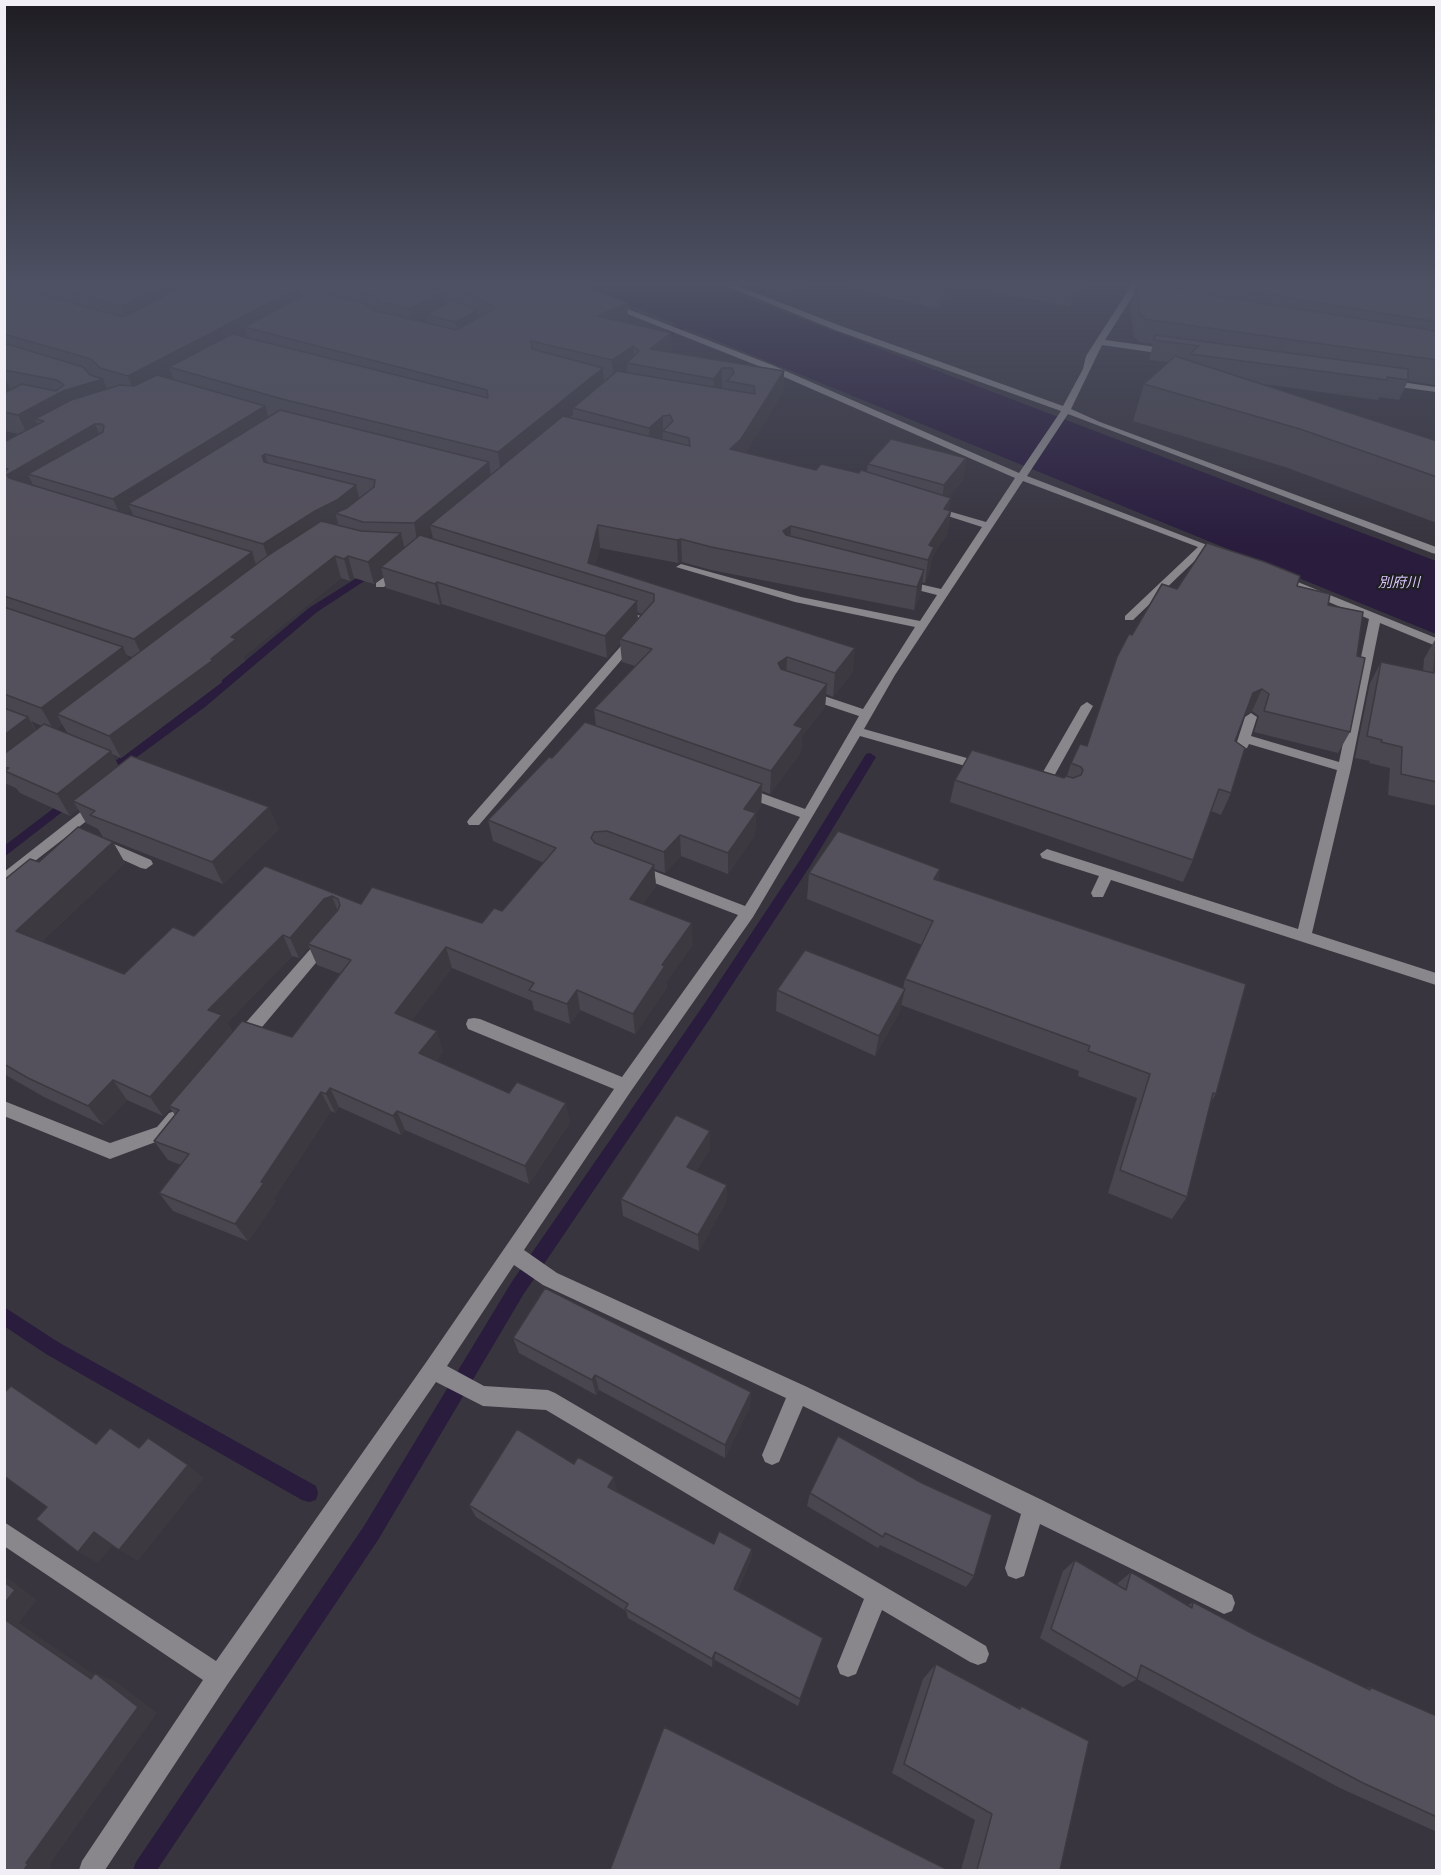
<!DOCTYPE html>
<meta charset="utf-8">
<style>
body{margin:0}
#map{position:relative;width:1441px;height:1875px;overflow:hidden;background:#38353f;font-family:Georgia,serif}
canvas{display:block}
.frame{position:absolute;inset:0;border:6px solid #f1eff5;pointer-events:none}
</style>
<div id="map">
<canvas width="1441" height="1875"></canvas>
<div class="frame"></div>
</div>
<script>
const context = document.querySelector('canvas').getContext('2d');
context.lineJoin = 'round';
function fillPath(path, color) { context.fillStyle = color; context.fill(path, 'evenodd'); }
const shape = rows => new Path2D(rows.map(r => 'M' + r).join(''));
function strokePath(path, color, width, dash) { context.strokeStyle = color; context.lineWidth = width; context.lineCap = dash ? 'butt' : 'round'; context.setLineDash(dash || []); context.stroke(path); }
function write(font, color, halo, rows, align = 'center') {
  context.font = font + ' Georgia,"Noto Sans JP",serif'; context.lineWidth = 4.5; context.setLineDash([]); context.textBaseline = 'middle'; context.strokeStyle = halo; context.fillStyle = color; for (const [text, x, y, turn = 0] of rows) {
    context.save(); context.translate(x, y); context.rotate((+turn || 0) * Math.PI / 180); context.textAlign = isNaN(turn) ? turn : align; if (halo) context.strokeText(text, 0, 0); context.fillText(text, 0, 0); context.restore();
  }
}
fillPath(shape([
 [576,283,707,283,1436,561,1436,634]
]), '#291c3d');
fillPath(shape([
 [697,318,704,320,666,337,658,343,651,341,660,333,697,318],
 [371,569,375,570,375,574,317,612,205,707,107,779,99,779,97,776,99,773,197,701,309,608,371,569],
 [870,753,876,757,810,866,715,1011,523,1295,378,1540,157,1870,133,1870,136,1862,364,1526,511,1283,705,1003,800,860,866,754,870,753],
 [71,795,75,796,77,799,75,802,4,857,4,846,71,795],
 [4,1307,58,1342,316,1486,318,1493,316,1500,309,1502,302,1500,46,1354,4,1326,4,1307]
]), '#291c3d');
fillPath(shape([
 [719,283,730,283,841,326,1063,406,1083,369,1086,356,1133,283,1141,283,1105,340,1171,349,1175,352,1171,355,1102,345,1071,409,1100,422,1436,547,1436,554,1432,553,1068,414,1027,476,1228,553,1223,556,1206,550,1133,620,1125,620,1125,616,1198,547,1023,481,895,675,864,729,988,764,990,767,988,770,983,771,860,736,753,917,631,1091,524,1250,557,1273,805,1386,1042,1500,1232,1595,1235,1603,1232,1611,1224,1614,1040,1524,1024,1576,1016,1579,1008,1576,1005,1568,1021,1514,803,1406,779,1462,772,1465,765,1462,762,1455,786,1398,543,1285,514,1265,447,1366,484,1386,548,1390,555,1393,986,1646,989,1654,986,1662,978,1665,970,1662,882,1610,856,1674,848,1677,840,1674,837,1666,864,1599,546,1410,483,1406,436,1382,227,1685,105,1870,79,1870,82,1861,203,1680,4,1546,4,1522,216,1661,427,1361,614,1089,468,1029,466,1024,468,1019,474,1018,480,1019,622,1077,738,915,631,874,629,870,631,866,641,866,745,906,800,817,737,794,735,791,737,788,747,788,805,809,859,716,802,697,800,694,806,690,863,709,915,627,795,602,676,567,681,564,801,597,920,621,937,595,898,585,896,583,902,580,941,589,982,527,926,509,931,506,986,522,1015,478,766,369,605,305,612,303,772,365,1019,473,1061,411,835,330,719,283],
 [1388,380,1435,387,1436,392,1385,385,1385,381,1388,380],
 [400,566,405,569,404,571,384,587,376,587,376,583,400,566],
 [1278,574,1436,638,1436,646,1380,623,1351,768,1312,933,1436,973,1436,985,1111,880,1103,897,1093,897,1091,893,1099,876,1042,858,1040,854,1047,849,1298,929,1337,770,1249,744,1247,748,1242,749,1236,745,1245,717,1251,713,1257,717,1251,736,1339,762,1369,619,1274,579,1272,577,1278,574],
 [618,608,655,621,479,825,469,825,467,822,469,819,642,622,614,613,612,611,618,608],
 [1087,702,1093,706,1048,787,1043,789,1030,785,1028,782,1030,779,1039,779,1081,706,1087,702],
 [97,801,102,803,104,806,102,809,4,885,4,872,92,803,97,801],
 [100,838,151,860,153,864,146,869,141,868,95,847,93,843,100,838],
 [325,936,330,938,333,942,330,946,247,1045,241,1047,235,1045,233,1040,235,1035,320,938,325,936],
 [4,1101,110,1143,157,1127,169,1113,175,1111,181,1113,183,1118,169,1137,110,1159,4,1116,4,1101]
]), '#89878c');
fillPath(shape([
 [4,283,575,283,627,303,628,323,672,353,784,371,783,392,745,453,816,470,859,473,867,472,868,464,966,458,963,480,948,498,949,510,951,511,947,534,932,557,930,570,925,583,922,582,921,593,914,610,711,570,682,562,678,563,600,548,595,565,853,671,833,697,826,694,825,707,802,736,801,752,770,794,762,791,761,806,756,813,755,835,728,874,681,856,665,873,654,869,656,886,643,904,693,944,666,982,667,987,635,1034,580,1010,570,1024,534,1010,532,1001,452,968,412,1020,443,1051,436,1061,570,1122,529,1184,405,1130,401,1135,339,1107,335,1113,331,1111,274,1198,276,1201,248,1241,173,1211,159,1193,181,1165,168,1160,154,1141,175,1115,170,1108,163,1116,127,1100,103,1125,44,1097,4,1074,4,880,39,862,113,842,125,863,42,941,124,974,194,936,265,866,361,904,482,923,502,911,544,863,493,841,488,820,552,758,596,726,594,709,635,666,622,662,620,643,607,658,442,604,440,605,386,588,383,576,374,584,354,578,350,581,341,578,243,657,245,661,221,680,222,682,121,758,112,754,118,765,279,829,223,884,103,837,98,829,86,823,78,809,70,816,20,793,16,788,4,783,4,442,18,434,4,431],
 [444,300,449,303,445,305],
 [432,534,433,539,427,537],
 [637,612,642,614,638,619],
 [126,655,132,657,129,660],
 [31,721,42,726,36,730],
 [62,724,68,734,56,729],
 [309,947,317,965,341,974,292,1037,232,1032,227,1023,292,956,299,958],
 [746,283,814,283,791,296],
 [827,283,1088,283,1070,307,964,287,938,309],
 [1136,283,1437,283,1437,388,1435,385,1408,381,1399,400,1379,397,1378,400,1263,384,1437,441,1437,523,1285,467,1133,421,1144,384,1168,362,1149,360,1153,344,1138,342,1137,339,1134,338,1130,306],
 [1297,586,1328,605,1357,656,1350,732,1338,753,1254,732,1259,716,1252,711,1245,715,1235,741,1231,793,1221,815,1211,811,1193,860,1183,882,950,802,955,780,1064,778,1067,776,1071,763,1087,746,1132,635,1177,589],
 [1436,638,1437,639,1437,806,1388,795,1390,768,1369,763,1370,761,1355,758,1370,683,1381,662,1423,671,1424,659],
 [940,869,938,881,1216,1094,1211,1102,1187,1197,1172,1219,1108,1193,1137,1098,1078,1076,1079,1071,901,1005,900,1011,875,1056,776,1011,777,990,903,989,905,979,922,945,807,899,809,873],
 [710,1149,696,1171,727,1185,726,1202,699,1251,623,1216,621,1199],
 [513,1338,751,1392,750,1406,725,1458,599,1390,596,1395,519,1353],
 [922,1483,974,1576,966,1587,880,1545,878,1548,807,1506,810,1493],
 [617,1490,616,1492,714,1544,752,1549,751,1560,737,1591,823,1638,798,1706,715,1660,712,1667,628,1618,626,1611,476,1517,469,1505],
 [1075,1560,1117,1585,1118,1583,1131,1572,1188,1605,1193,1602,1255,1635,1366,1688,1370,1687,1437,1716,1437,1832,1340,1788,1137,1679,1123,1687,1040,1638,1063,1571],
 [936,1664,1017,1708,1021,1706,1060,1870,961,1870,975,1820,892,1773,923,1679]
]), '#49464f');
fillPath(shape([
 [170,283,196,283,130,327,122,306],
 [292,283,294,283,295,289,300,287,305,307,244,327,247,338,169,367,173,378,137,398,128,376],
 [426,283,436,283,437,289,427,292],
 [791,283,814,283,791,296],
 [946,283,965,283,964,287,938,309,941,287],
 [1076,283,1088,283,1070,307,1075,285],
 [443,292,446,312,426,315,427,322,414,330,410,309],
 [627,303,628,323,597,316],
 [477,311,480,329,459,341,456,322],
 [671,333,672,354,650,349],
 [633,346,634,365,627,363,627,372,614,382,612,360],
 [603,368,604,389,573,408,573,415,501,475,498,452],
 [722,368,722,390,714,401,714,379],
 [784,371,783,392,741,461,730,449],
 [103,379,111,400,44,421,35,419,40,430,28,436,18,415,63,391],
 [6,380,16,402,4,409,4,381],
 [265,406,272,427,128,504,133,514,123,521,113,499],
 [663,416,663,437,650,450,649,428],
 [95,424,104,445,28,474,34,487,18,496,7,475],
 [265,454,272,475,269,477,262,456],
 [966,458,963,480,941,507,944,485],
 [489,462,492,483,430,525,432,534,418,545,414,523],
 [356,485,361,506,335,513,338,523,321,532,271,566,263,544],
 [951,498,948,515,951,511,947,534,932,557,930,570,925,583,928,560,929,545,944,509],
 [598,525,600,548,593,576,588,563],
 [791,526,790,549,783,531],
 [401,533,406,555,381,567,383,576,374,584,368,562],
 [681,539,682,562,678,563,677,540],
 [252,552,259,574,145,661,134,639],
 [335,556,341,578,243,657,245,661,221,680,222,682,121,758,109,736,231,637],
 [348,556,354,578,350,581,344,559],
 [924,570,921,593,914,610,917,587],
 [437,582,442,604,440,605,435,584],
 [637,601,638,623,620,639,620,643,607,658,605,636],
 [123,647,133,670,57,714,62,724,54,730,41,708],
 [855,648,853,671,833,697,835,673],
 [787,657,786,681,778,663],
 [827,684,825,707,802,736,801,752,770,794,771,771,794,725],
 [1262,689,1252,711,1244,715,1253,693],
 [28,717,41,740,4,767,4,735],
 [111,751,123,774,73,801,78,809,70,816,57,794],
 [762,784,761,806,743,830,744,809],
 [269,807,279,829,223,884,212,862],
 [756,813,755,835,728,874,728,853],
 [680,835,681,856,665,873,664,852],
 [113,842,125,863,31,951,16,931],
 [654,865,656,886,632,920,630,899],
 [940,869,934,896,934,879],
 [332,896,340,917,308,944,309,947,299,958,290,938,324,899],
 [692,923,693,944,666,982,667,987,635,1034,633,1014,662,965],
 [283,935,292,956,227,1023,233,1035,169,1106,170,1108,163,1116,150,1097,208,1010],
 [446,947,452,968,403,1033,395,1013],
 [905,989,900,1011,875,1056,879,1036],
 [577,990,580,1010,570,1024,567,1004],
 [437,1031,443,1051,426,1073,419,1053],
 [113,1080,127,1100,103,1125,88,1106],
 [330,1088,339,1107,335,1113,326,1094],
 [321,1092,331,1111,274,1198,276,1201,248,1241,235,1224,261,1182],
 [566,1103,570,1122,529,1184,525,1166],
 [397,1111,405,1130,401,1135,393,1116],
 [710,1131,710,1149,688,1184,687,1167],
 [727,1185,726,1202,699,1251,698,1235],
 [595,1375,599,1390,596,1395,592,1380],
 [751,1392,750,1406,725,1458,725,1445],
 [188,1465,204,1478,138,1561,119,1550],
 [614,1477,617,1490,611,1500,608,1487],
 [94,1532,114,1544,98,1563,78,1552],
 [752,1549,751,1560,733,1599,734,1589],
 [4,1575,37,1600,19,1623,111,1686,91,1679,4,1619],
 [715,1652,715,1660,712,1667,712,1659],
 [95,1673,115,1681,157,1713,50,1864,52,1866,49,1870,24,1870]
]), '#3c3940');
const building = shape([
 [37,283,170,283,122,306,37,283],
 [190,283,292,283,292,284,300,287,128,376,100,368,91,359,4,334,4,284,123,317,190,283],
 [319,283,424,283,443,292,410,309,381,302,373,295,319,283],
 [447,283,575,283,627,303,597,316,671,333,650,349,784,371,741,439,730,449,816,470,821,464,859,473,861,470,951,498,944,509,951,511,929,545,934,547,928,560,791,526,783,531,786,535,924,570,917,587,711,547,681,539,677,540,598,525,588,563,855,648,835,673,787,657,778,663,781,669,827,684,794,725,803,728,771,771,594,709,652,649,620,639,654,601,654,594,430,525,563,416,690,446,689,438,663,431,673,421,670,415,663,416,649,428,573,408,617,371,755,394,754,386,727,381,734,373,732,368,722,368,714,379,627,363,639,351,633,346,612,360,531,341,532,349,603,368,498,452,282,399,169,367,232,334,488,398,487,390,244,327,314,290,365,304,373,310,456,330,494,309,493,306,447,283],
 [925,283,946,283,941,287,925,283],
 [1136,283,1437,331,1437,360,1144,319,1144,316,1140,315,1136,283],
 [1197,283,1437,283,1437,322,1197,283],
 [454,300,477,311,456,322,426,315,454,300],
 [1155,335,1408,369,1408,380,1387,377,1387,380,1190,354,1199,346,1154,340,1155,335],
 [4,343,83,367,90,375,103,379,63,391,18,415,4,412,4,393,22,384,56,391,64,385,57,380,4,370,4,343],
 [1175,356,1437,441,1437,477,1300,429,1144,384,1175,356],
 [157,375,265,406,113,499,28,474,103,432,104,426,102,424,95,424,7,475,9,478,252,552,134,639,4,596,4,471,8,469,4,468,4,442,44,421,35,419,71,400,120,385,134,386,157,375],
 [280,410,489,462,414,523,363,522,335,513,347,508,374,487,375,480,265,454,262,456,264,462,356,485,337,500,315,511,263,544,128,504,280,410],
 [891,439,966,458,944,485,868,464,891,439],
 [321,521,361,531,401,533,368,562,348,556,344,559,335,556,231,637,236,639,211,659,213,660,109,736,57,714,270,554,321,521],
 [420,535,637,601,605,636,437,582,435,584,381,567,420,535],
 [1207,543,1265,562,1300,576,1297,586,1330,594,1328,605,1363,612,1357,656,1365,658,1350,732,1264,711,1269,694,1262,689,1253,693,1235,741,1245,748,1231,793,1219,789,1193,860,955,780,972,750,1064,778,1066,776,1073,778,1081,775,1083,770,1081,767,1071,763,1080,744,1087,746,1117,657,1129,634,1132,635,1162,584,1177,589,1207,543],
 [4,607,123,647,41,708,4,694,4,607],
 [1436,638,1437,639,1437,782,1401,774,1402,747,1381,742,1382,740,1367,736,1381,662,1434,673,1436,638],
 [4,708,28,717,4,735,4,708],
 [585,722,762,784,744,809,756,813,728,853,680,835,664,852,607,831,594,832,591,838,595,843,654,865,630,899,692,923,662,965,665,966,633,1014,577,990,567,1004,529,990,534,983,446,947,395,1013,437,1031,419,1053,509,1093,517,1082,566,1103,525,1166,397,1111,393,1116,330,1088,326,1094,321,1092,261,1182,264,1183,235,1224,159,1193,189,1154,154,1141,179,1110,169,1106,242,1021,292,1037,351,960,308,944,338,910,340,905,338,899,332,896,324,899,290,938,283,935,208,1010,222,1015,150,1097,113,1080,88,1106,28,1078,4,1064,4,880,30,859,39,862,78,827,113,842,16,931,124,974,173,927,194,936,265,866,361,904,372,887,482,923,494,908,502,911,556,848,488,820,549,757,552,758,585,722],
 [44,724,111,751,57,794,5,771,9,768,4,767,4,754,44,724],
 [131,756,269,807,212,862,90,815,95,811,73,801,131,756],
 [838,831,940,869,934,879,1246,984,1216,1094,1213,1093,1187,1197,1120,1170,1150,1074,1088,1051,1090,1046,905,979,933,921,809,873,838,831],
 [805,950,905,989,879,1036,777,990,805,950],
 [676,1115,710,1131,687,1167,727,1185,698,1235,621,1199,676,1115],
 [545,1288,751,1392,725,1445,595,1375,592,1380,513,1338,545,1288],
 [11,1386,96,1444,110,1428,139,1448,148,1438,188,1465,119,1550,94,1532,78,1552,36,1519,47,1507,4,1476,4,1393,11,1386],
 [517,1429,574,1464,578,1457,614,1477,608,1487,714,1544,719,1531,752,1549,734,1589,823,1638,800,1699,715,1652,712,1659,625,1609,628,1604,469,1505,517,1429],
 [838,1436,922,1483,992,1515,974,1576,885,1533,883,1537,810,1493,838,1436],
 [1075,1560,1126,1590,1131,1572,1192,1608,1193,1602,1255,1635,1370,1690,1370,1687,1437,1716,1437,1817,1363,1783,1141,1665,1137,1679,1051,1629,1075,1560],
 [4,1582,15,1590,4,1604,4,1582],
 [4,1619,91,1679,95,1673,138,1707,26,1863,28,1864,24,1870,4,1870,4,1619],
 [936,1664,1020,1709,1021,1706,1089,1741,1060,1870,977,1870,992,1814,904,1764,936,1664],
 [664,1727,948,1870,610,1870,664,1727]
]);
fillPath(building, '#55515c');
strokePath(building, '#3c3940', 1.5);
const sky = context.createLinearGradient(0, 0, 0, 546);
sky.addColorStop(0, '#1f1d23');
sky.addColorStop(0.52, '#4d5163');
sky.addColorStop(1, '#4d516300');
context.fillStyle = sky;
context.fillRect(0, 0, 1441, 546);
write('italic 14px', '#dac8fc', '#1f1e22', [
 ["別府川",1399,582]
]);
</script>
